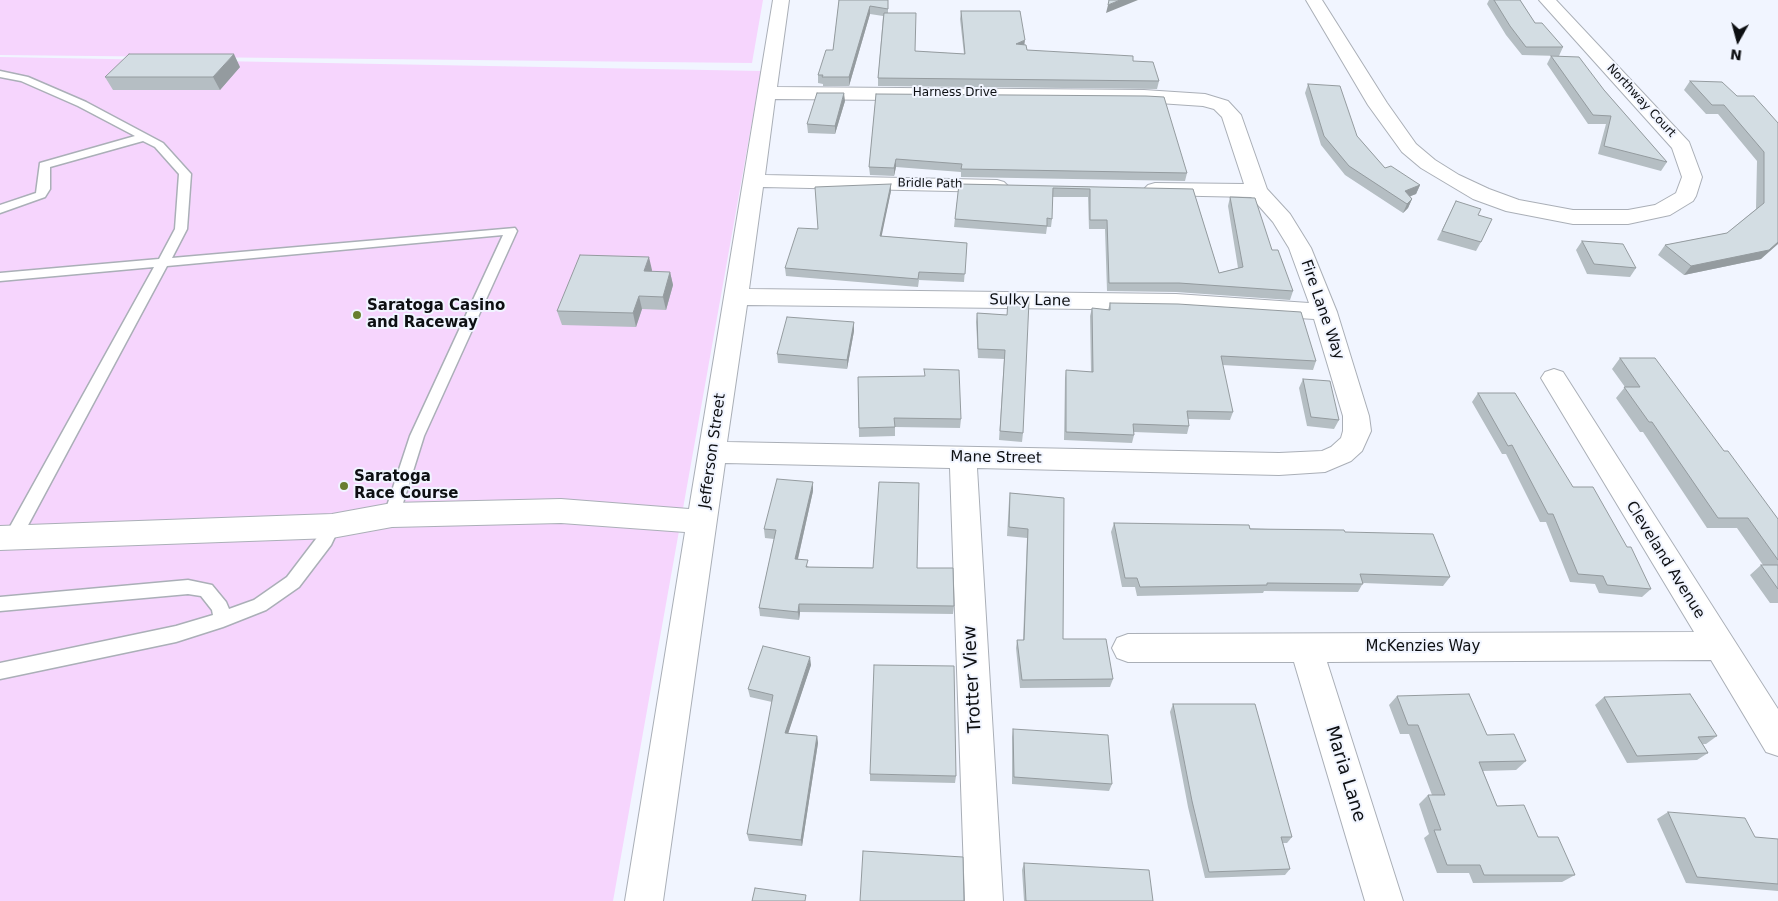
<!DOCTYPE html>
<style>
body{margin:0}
#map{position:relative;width:1778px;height:901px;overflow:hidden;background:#f1f5ff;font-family:"DejaVu Sans",sans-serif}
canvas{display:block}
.north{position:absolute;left:1713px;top:15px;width:50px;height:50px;-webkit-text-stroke:4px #f1f5ff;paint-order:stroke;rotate:187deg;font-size:14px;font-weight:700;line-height:20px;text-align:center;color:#0d0f12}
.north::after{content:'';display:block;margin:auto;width:18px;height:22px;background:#0d0f12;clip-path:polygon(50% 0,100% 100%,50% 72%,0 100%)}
</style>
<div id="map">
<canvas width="1778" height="901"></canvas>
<div class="north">N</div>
</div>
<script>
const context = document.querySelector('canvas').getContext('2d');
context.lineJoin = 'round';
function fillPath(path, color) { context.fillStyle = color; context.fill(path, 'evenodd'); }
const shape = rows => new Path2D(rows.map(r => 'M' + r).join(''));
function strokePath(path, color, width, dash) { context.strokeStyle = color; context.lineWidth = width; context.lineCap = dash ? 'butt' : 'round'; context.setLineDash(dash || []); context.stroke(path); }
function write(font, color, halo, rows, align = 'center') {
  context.font = font + ' "DejaVu Sans",sans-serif'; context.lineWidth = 4; context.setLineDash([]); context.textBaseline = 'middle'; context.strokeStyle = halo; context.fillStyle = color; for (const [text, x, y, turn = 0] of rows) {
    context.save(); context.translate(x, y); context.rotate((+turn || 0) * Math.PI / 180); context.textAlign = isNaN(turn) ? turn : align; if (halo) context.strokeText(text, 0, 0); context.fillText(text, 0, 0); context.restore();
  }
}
fillPath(shape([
 [0,0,763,0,752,63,0,55],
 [0,57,761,71,613,901,0,901]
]), '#f6d5fd');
const service = shape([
 [0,71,28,77,86,102,163,143,191,174,187,229,172,258,515,228,517,231,424,436,398,519,392,521,386,519,384,515,410,436,503,235,167,266,19,542,13,544,7,542,5,537,7,532,154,267,0,281,0,273,159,259,175,229,179,174,155,147,143,141,50,167,50,189,45,197,0,213,0,205,36,193,40,163,135,136,78,106,21,81,0,77,0,71],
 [332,520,338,521,340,526,331,545,299,587,266,610,223,627,176,642,0,679,0,663,176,626,213,615,212,610,201,596,188,594,0,611,0,597,188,580,212,585,226,602,229,609,254,600,287,577,319,535,326,521,332,520]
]);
const minor = shape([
 [773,0,789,0,777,87,1144,90,1205,94,1228,101,1241,115,1267,189,1290,214,1311,248,1337,312,1369,416,1371,431,1362,451,1351,461,1325,472,1279,475,977,468,1003,901,965,901,950,468,725,463,663,901,625,901,685,532,561,523,392,527,332,538,0,550,0,526,332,514,392,503,561,499,689,509,773,0],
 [775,99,1144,102,1203,106,1214,109,1222,117,1244,184,1155,183,1148,185,1144,189,1148,193,1155,195,1251,197,1273,222,1289,248,1309,303,1176,294,749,289,763,187,997,192,1004,190,1008,186,1004,182,997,180,765,175,775,99],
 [747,305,1176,310,1314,319,1343,416,1343,431,1341,438,1331,447,1322,451,1279,453,727,442,747,305],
 [1306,0,1322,0,1387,103,1416,144,1435,160,1459,175,1489,189,1519,200,1573,210,1628,210,1655,205,1676,193,1682,177,1672,148,1539,0,1556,0,1689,142,1702,177,1696,196,1693,201,1670,215,1628,224,1573,224,1506,211,1473,199,1421,168,1402,152,1368,105,1306,0],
 [1554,369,1563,372,1778,709,1778,756,1766,752,1711,660,1327,662,1403,901,1365,901,1294,662,1128,662,1117,658,1112,648,1117,638,1128,634,1694,632,1541,378,1545,372,1554,369]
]);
strokePath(service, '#aaafb7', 3);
strokePath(minor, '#aaafb7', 2);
fillPath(service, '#fff');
fillPath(minor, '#fff');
fillPath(shape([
 [839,0,888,0,888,13,915,51,964,54,960,19,961,11,1025,45,1027,50,1133,61,1159,81,1157,89,878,86,878,78,883,16,870,14,849,86,823,86,823,84,818,83,818,75,833,50],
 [1489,0,1520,0,1535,23,1563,47,1559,56,1522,55,1506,35,1487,4],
 [1551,56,1604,90,1667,162,1661,171,1598,154,1606,124,1588,124,1547,64],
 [240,67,220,90,113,90,105,77],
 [1690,81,1737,96,1778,123,1761,259,1684,275,1658,255,1665,245,1727,233,1756,209,1757,161,1718,114,1706,114,1684,90],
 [1308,84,1357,136,1385,168,1420,185,1416,194,1410,196,1412,199,1408,208,1403,213,1345,175,1321,145,1305,93],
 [876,94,1187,173,1185,181,961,177,961,172,896,167,894,176,870,175,869,167],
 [845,101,835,134,808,133,807,124],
 [891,184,891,191,881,236,967,243,964,282,919,280,918,287,786,276,785,268,818,229],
 [959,184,1193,189,1219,273,1238,268,1228,206,1230,197,1272,250,1293,291,1290,300,1176,292,1107,291,1105,229,1089,229,1088,197,1052,197,1052,219,1051,227,1047,227,1046,234,954,227],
 [1456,201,1481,242,1476,251,1437,240],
 [1582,241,1636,268,1630,277,1587,274,1576,250],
 [652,270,652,272,670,272,673,285,666,310,642,309,636,327,562,325,557,311],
 [1008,301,1023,433,1022,442,999,440,1004,359,978,358,976,322,977,313,1007,315],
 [1110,303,1316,361,1313,370,1222,365,1233,412,1230,420,1188,419,1189,426,1187,434,1134,432,1134,435,1132,443,1064,440,1065,378,1066,370,1091,372,1090,316,1092,308,1108,310],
 [854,322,854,331,847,369,778,363,777,354],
 [1620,358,1724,451,1778,519,1778,603,1770,603,1750,575,1761,565,1763,565,1737,528,1707,528,1643,432,1640,432,1616,398,1625,387,1612,369],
 [858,377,961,419,960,428,895,427,895,436,859,437],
 [1303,379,1339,420,1334,429,1307,426,1299,388],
 [1478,393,1573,487,1651,589,1642,597,1599,593,1595,584,1570,582,1546,522,1540,522,1506,454,1502,454,1472,402],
 [813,491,798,559,809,567,917,568,954,606,953,614,800,612,799,620,760,616,759,608,774,539,765,538,764,529],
 [1010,493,1064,498,1063,639,1113,679,1110,687,1020,688,1016,648,1017,640,1023,640,1027,538,1007,536,1009,501],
 [1114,523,1345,532,1450,577,1443,586,1363,583,1358,592,1264,591,1263,593,1137,596,1135,587,1122,587,1111,532],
 [811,665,788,733,817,736,818,743,802,846,749,841,747,834,772,702,750,697,748,689],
 [1397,696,1487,735,1526,761,1516,770,1483,771,1497,806,1538,837,1575,875,1562,882,1473,883,1469,873,1437,873,1424,838,1429,834,1419,804,1428,795,1432,795,1409,734,1400,734,1389,705],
 [1604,697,1717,736,1706,744,1703,744,1708,753,1697,760,1627,763,1595,705],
 [1173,704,1292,837,1287,843,1283,843,1290,869,1285,875,1205,878,1188,807,1170,712],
 [1013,729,1112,784,1109,791,1012,784,1012,737],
 [870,774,956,776,955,783,870,781],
 [1668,812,1755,837,1778,840,1778,891,1686,883,1657,819],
 [1024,863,1153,901,1024,901,1022,870]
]), '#b5bec3');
fillPath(shape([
 [1120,0,1138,0,1106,13,1108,5],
 [870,6,870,14,849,86,849,77],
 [1025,40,1024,48,1016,44],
 [234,54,240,67,220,90,213,77],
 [844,93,845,101,835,134,835,126],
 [896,159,896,167,894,176,894,168],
 [891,184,891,191,880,244,880,236],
 [1420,185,1416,194,1401,200,1405,191],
 [1412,199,1408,208,1403,213,1407,204],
 [1778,242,1778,244,1761,259,1684,275,1691,266],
 [649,257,652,270,647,285,644,271],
 [670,272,673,285,666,310,663,297],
 [639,296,642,309,636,327,633,313],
 [854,322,854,331,847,369,847,360],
 [813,482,813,491,796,567,795,559],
 [799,604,800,612,799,620,798,612],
 [810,657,811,665,786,740,785,733],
 [817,736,818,743,802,846,801,840]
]), '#949b9f');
const building = shape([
 [839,0,888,0,888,9,870,6,849,77,822,77,823,75,818,75,826,50,833,50,839,0],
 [1109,0,1120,0,1108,5,1109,0],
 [1494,0,1520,0,1535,23,1542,23,1563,47,1526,47,1510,26,1494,0],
 [961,11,1020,11,1025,40,1016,44,1026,45,1027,50,1133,56,1133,61,1153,62,1159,81,878,78,884,13,916,13,915,51,965,54,961,11],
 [129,54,234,54,213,77,105,77,129,54],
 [1551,56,1579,57,1604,90,1667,162,1604,146,1611,116,1593,115,1551,56],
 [1690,81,1722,82,1737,96,1754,96,1778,123,1778,242,1769,250,1691,266,1665,245,1727,233,1764,203,1764,152,1724,105,1712,105,1690,81],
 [1308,84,1340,86,1357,136,1385,168,1391,166,1420,185,1405,191,1412,199,1407,204,1349,166,1324,136,1308,84],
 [817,93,844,93,835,126,807,124,817,93],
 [876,94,1146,96,1164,97,1187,173,961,169,962,164,896,159,894,168,869,167,876,94],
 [891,184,880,236,967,243,965,274,919,272,918,279,785,268,798,228,818,229,815,187,891,184],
 [959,184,1193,189,1219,273,1243,267,1230,197,1255,198,1272,250,1278,250,1293,291,1179,283,1109,283,1107,220,1090,220,1090,189,1053,188,1052,219,1047,218,1047,226,955,219,959,184],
 [1456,201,1481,209,1478,215,1492,219,1481,242,1442,231,1456,201],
 [1582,241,1623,244,1636,268,1594,264,1582,241],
 [580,255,649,257,644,271,670,272,663,297,639,296,633,313,557,311,580,255],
 [1008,301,1029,301,1023,433,1000,431,1005,350,978,349,977,313,1007,315,1008,301],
 [1110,303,1178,304,1301,312,1316,361,1221,356,1233,412,1187,411,1189,426,1133,424,1134,435,1066,432,1066,370,1093,372,1092,308,1110,310,1110,303],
 [787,317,854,322,847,360,777,354,787,317],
 [1620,358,1655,358,1724,451,1728,451,1778,519,1778,560,1748,518,1718,518,1652,422,1649,422,1624,387,1640,387,1620,358],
 [924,369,959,370,961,419,894,418,895,427,859,428,858,377,925,376,924,369],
 [1303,379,1330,381,1339,420,1311,417,1303,379],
 [1478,393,1515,393,1573,487,1593,487,1627,547,1631,547,1651,589,1607,585,1603,576,1578,574,1553,514,1548,514,1512,445,1508,446,1478,393],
 [777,479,813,482,795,559,808,560,806,567,873,568,879,482,919,483,917,568,953,568,954,606,799,604,798,612,759,608,776,530,764,529,777,479],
 [1010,493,1064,498,1063,639,1106,639,1113,679,1022,680,1017,640,1024,640,1028,529,1009,527,1010,493],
 [1114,523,1249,525,1250,529,1344,530,1345,532,1433,534,1450,577,1360,574,1363,584,1267,583,1267,585,1140,587,1137,578,1125,578,1114,523],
 [1761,565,1778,565,1778,589,1761,565],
 [763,646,810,657,785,733,817,736,801,840,747,834,773,695,748,689,763,646],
 [874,665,954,666,956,776,870,774,874,665],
 [1469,694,1487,735,1514,734,1526,761,1479,762,1497,806,1524,805,1538,837,1558,837,1575,875,1484,875,1480,865,1447,865,1434,830,1441,830,1428,795,1445,795,1418,725,1408,725,1397,696,1469,694],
 [1690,694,1717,736,1698,737,1708,753,1637,756,1604,697,1690,694],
 [1173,704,1255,704,1292,837,1281,837,1290,869,1209,872,1192,801,1173,704],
 [1013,729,1108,735,1112,784,1014,777,1013,729],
 [1668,812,1745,818,1755,837,1778,839,1778,884,1697,877,1668,812],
 [863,851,963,857,964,901,860,901,863,851],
 [1024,863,1149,870,1153,901,1026,901,1024,863],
 [755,888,806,895,805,901,752,901,755,888]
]);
fillPath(building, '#d3dde3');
strokePath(building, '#949b9f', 1);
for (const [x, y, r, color] of [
 [357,315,5,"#697e2f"],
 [344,486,5,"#697e2f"]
]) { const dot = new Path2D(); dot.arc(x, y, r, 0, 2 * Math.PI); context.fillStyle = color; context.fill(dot); strokePath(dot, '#f1f5ff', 2); }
write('12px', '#0d0f12', '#f1f5ff', [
 ["Harness Drive",955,93],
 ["Northway Court",1641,101,47],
 ["Bridle Path",930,184,1]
]);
write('15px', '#0d0f12', '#f1f5ff', [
 ["Sulky Lane",1030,301,1],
 ["Fire Lane Way",1322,310,71],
 ["Jefferson Street",713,451,-82],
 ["Mane Street",996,458,1],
 ["Cleveland Avenue",1665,560,58],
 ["McKenzies Way",1423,647]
]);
write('bold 15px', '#0d0f12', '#f1f5ff', [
 ["Saratoga Casino",367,306],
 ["and Raceway",367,323],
 ["Saratoga",354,477],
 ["Race Course",354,494]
], 'left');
write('18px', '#0d0f12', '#f1f5ff', [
 ["Trotter View",973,679,-93],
 ["Maria Lane",1345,774,73]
]);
</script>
